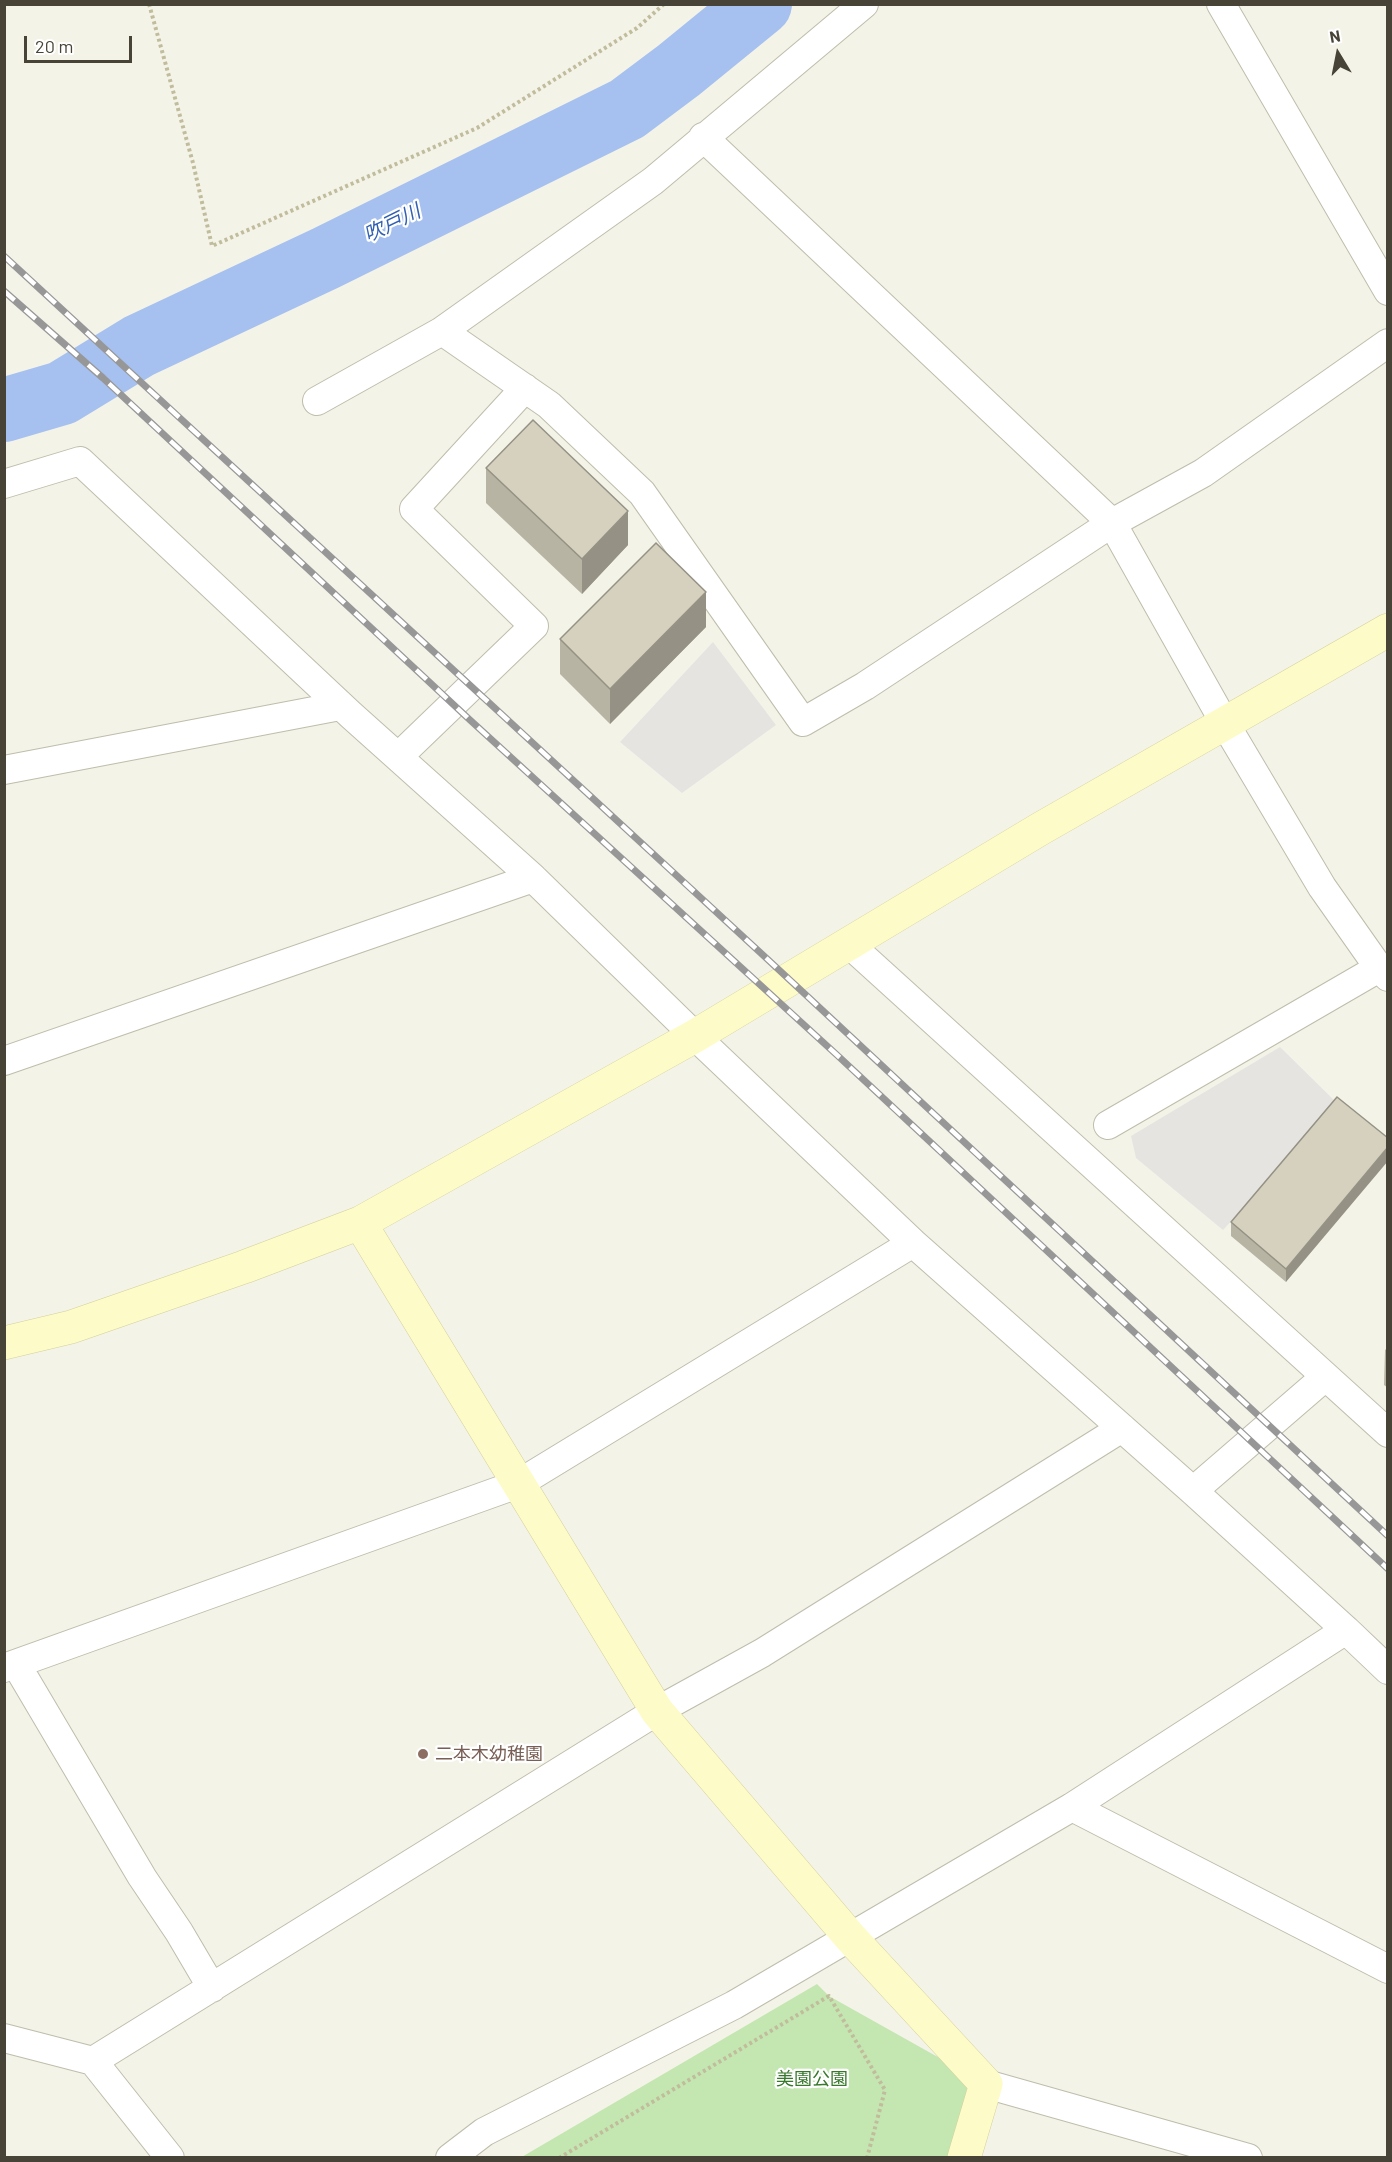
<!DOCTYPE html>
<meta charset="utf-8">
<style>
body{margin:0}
#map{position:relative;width:1392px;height:2162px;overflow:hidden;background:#f4f3e8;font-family:Barlow,sans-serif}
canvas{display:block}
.frame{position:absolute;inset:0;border:6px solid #474437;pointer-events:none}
.north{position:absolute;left:1308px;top:24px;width:60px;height:60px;-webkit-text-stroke:4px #fff;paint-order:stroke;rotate:350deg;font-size:16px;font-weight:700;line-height:24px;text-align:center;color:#474437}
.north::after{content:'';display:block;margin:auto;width:21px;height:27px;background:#474437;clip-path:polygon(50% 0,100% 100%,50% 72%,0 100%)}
.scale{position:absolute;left:24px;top:36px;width:108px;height:27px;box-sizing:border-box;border:3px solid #474437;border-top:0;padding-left:8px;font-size:18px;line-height:21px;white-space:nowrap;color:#474437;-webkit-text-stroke:4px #fff;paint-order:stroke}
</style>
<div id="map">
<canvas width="1392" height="2162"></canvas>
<div class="frame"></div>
<div class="north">N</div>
<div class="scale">20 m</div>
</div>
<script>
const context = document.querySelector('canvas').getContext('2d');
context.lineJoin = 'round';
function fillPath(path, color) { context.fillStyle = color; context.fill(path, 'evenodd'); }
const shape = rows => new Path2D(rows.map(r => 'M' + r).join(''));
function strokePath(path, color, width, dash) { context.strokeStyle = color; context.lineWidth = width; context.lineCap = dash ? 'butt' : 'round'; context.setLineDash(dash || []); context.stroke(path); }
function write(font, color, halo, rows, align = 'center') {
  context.font = font + ' Barlow,"Noto Sans JP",sans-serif'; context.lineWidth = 4.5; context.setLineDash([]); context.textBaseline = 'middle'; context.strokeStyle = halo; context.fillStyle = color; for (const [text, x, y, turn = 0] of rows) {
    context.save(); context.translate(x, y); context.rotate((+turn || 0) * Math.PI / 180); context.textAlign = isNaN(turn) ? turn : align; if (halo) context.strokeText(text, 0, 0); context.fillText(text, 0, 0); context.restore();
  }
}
fillPath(shape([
 [817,1984,829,1996,986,2084,953,2157,520,2158]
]), '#c4e7b2');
fillPath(shape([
 [713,642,776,725,682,793,620,742],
 [1280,1047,1339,1105,1223,1230,1136,1158,1131,1136]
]), '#e5e4e0');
strokePath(shape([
 [4,410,62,393,139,346,326,258,627,109,679,70,760,4]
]), '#a6c1ef', 64);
const street = shape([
 [1221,4,1388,291],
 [703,137,1112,523,1224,722,1322,887,1379,968,1388,977],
 [442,331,549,405,642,493,803,722,865,686,1112,523,1203,473,1388,343],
 [317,401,442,331,653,181,864,4],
 [4,484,80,461,351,715,533,878,695,1036,913,1243,1193,1491,1346,1630,1388,1670],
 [398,757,534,626,414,509,525,388],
 [4,770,340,706],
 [849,944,1388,1433],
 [4,1061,533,878],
 [1108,1125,1379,968],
 [1193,1491,1325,1377],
 [16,1664,142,1877,179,1932,212,1988],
 [4,1668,518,1484,913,1243],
 [1072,1807,1388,1969],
 [4,2038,93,2061,170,2158],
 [93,2061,657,1711,762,1653,1122,1428],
 [986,2084,1248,2158],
 [450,2158,484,2132,734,2005,1072,1807,1346,1630]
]);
const secondary = shape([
 [360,1223,657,1711,850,1937,986,2084,964,2158],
 [4,1343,71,1327,244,1267,360,1223,695,1036,1040,829,1388,630]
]);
strokePath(street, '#bfbdab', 30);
strokePath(secondary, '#d2d099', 34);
strokePath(shape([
 [149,4,193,163,212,246,477,128,637,28,664,4],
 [559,2158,829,1996,885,2090,867,2158]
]), '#c0bc9c', 4, [3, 3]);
strokePath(street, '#fff', 28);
strokePath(secondary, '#fdfcc9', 33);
const rail = shape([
 [4,256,764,956,1388,1536],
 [4,291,103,378,470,720,837,1055,1388,1569]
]);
strokePath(rail, '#979797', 7);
strokePath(rail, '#fff', 4.5, [14]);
fillPath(shape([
 [486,468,628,545,582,594,486,503],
 [706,627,610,724,560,674,560,639],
 [1337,1097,1286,1282,1231,1236,1231,1222],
 [1388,1347,1388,1388,1384,1385,1385,1350]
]), '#b7b4a3');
fillPath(shape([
 [628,511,628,545,582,594,582,559],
 [706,592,706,627,610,724,610,689],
 [1388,1147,1388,1161,1286,1282,1286,1269]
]), '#959285');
const building = shape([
 [533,420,628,511,582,559,486,468,533,420],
 [656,543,706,592,610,689,560,639,656,543],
 [1337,1097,1388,1138,1388,1147,1286,1269,1231,1222,1337,1097]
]);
fillPath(building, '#d5d1be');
strokePath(building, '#959285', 1.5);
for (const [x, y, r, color] of [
 [423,1754,6,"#8d6e63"]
]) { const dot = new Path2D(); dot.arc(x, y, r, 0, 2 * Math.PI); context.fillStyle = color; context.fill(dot); strokePath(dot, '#fff', 2); }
write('18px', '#785e54', '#fff', [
 ["二本木幼稚園",435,1754]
], 'left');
write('18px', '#37782b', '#fff', [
 ["美園公園",812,2079]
]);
write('italic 20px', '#3260b1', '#fff', [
 ["吹戸川",392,223,-26]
]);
</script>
